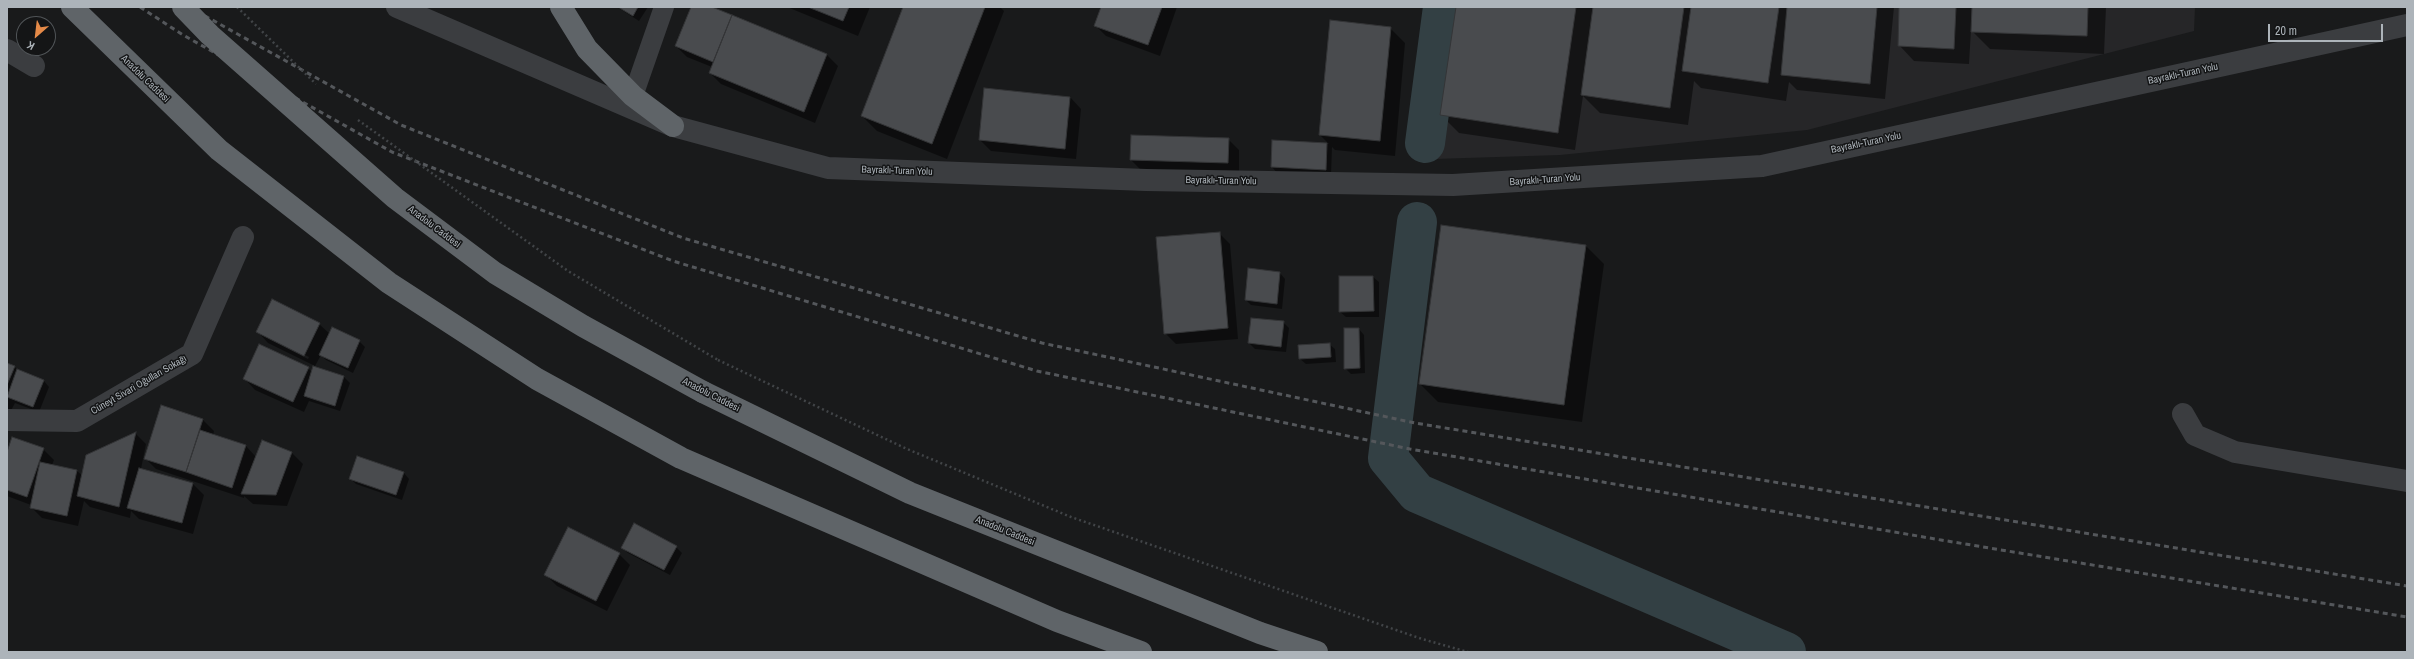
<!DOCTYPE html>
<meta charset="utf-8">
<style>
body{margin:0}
#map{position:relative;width:2414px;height:659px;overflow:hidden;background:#191a1b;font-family:"Archivo Narrow",sans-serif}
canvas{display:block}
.frame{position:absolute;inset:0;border:8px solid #adb4ba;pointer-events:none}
.north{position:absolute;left:16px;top:16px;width:40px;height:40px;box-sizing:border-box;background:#141516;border:1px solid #515558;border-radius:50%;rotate:208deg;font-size:11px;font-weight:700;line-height:16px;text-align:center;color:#adb4ba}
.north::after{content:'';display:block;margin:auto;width:14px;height:18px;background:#e58a48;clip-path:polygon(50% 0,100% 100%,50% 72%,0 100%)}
.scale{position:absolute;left:2268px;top:24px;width:115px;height:18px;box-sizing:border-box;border:2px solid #adb4ba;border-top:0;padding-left:5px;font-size:12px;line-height:14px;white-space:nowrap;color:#adb4ba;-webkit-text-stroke:3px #141516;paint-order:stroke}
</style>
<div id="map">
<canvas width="2414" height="659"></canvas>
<div class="frame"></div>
<div class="north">K</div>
<div class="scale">20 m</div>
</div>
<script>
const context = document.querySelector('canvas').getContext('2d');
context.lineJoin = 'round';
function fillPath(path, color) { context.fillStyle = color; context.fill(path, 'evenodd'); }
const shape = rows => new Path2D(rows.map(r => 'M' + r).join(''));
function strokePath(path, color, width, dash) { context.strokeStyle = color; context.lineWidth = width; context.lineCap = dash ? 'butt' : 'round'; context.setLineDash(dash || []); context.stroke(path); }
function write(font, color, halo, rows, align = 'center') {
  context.font = font + ' "Archivo Narrow",sans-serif'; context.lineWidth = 3; context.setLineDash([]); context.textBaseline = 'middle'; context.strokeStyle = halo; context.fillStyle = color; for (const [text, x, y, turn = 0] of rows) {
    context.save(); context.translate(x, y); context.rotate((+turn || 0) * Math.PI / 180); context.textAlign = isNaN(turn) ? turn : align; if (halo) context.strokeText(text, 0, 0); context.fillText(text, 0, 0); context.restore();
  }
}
fillPath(shape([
 [1455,7,2195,7,2194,31,1807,130,1560,155,1434,159]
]), '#262628');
fillPath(shape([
 [617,7,648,7,639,21],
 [692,7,710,7,827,55,838,66,815,123,721,84,710,73,712,67,687,57,676,46],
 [787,7,870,7,858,36],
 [904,7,1000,7,1004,11,947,159,877,131,862,116],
 [1102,7,1177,7,1160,56,1106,36,1095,25],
 [1457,7,1894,7,1885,99,1797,90,1789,82,1786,101,1701,88,1694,81,1688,125,1600,113,1583,96,1575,150,1459,133,1441,115],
 [1900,7,2106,7,2104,54,1990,49,1971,30,1969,64,1914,61,1899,45],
 [1390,28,1405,43,1395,156,1335,150,1332,147,1331,175,1277,173,1272,167,1273,142,1329,144,1320,135],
 [1070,97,1081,109,1076,159,991,151,980,140],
 [1228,139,1239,150,1239,174,1142,171,1131,160],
 [1442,226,1586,246,1604,264,1582,422,1438,402,1420,384],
 [1219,233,1230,244,1238,339,1176,344,1165,333],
 [1280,273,1285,279,1282,309,1251,305,1246,300],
 [1373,277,1379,282,1379,317,1346,317,1340,312],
 [1283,322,1289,328,1286,352,1255,349,1249,343],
 [319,324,330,334,359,341,365,347,353,373,326,360,321,355,315,366,268,343,257,331],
 [269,337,309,357,308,359,269,339],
 [1359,329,1364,335,1365,373,1351,374,1345,368],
 [1329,344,1335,349,1336,362,1306,364,1300,359],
 [7,364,44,381,49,387,39,412,15,403,7,418],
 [308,368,312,372,314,368,344,377,350,383,340,411,309,401,304,412,255,390,244,378],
 [162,407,203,420,214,431,213,435,246,446,256,457,262,441,292,453,303,464,287,506,253,504,244,496,244,498,156,469,145,458],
 [135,433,146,444,141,469,193,484,204,495,193,534,139,519,131,511,130,518,90,507,84,501,78,526,42,518,31,507,31,505,7,496,7,455,43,449,54,460,52,465,77,471,83,476],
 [358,457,404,473,409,479,402,500,356,484,350,478],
 [676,547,682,553,670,575,628,553,622,548],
 [619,554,630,565,607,611,557,586,546,575]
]), '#0007');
strokePath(shape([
 [1425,143,1443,7],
 [1417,222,1388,458,1417,493,1786,652]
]), '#334044', 40);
const building = shape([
 [618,7,638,7,633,16,618,7],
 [691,7,712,7,732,15,713,62,675,46,691,7],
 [808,7,849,7,843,21,808,7],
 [903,7,985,7,932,144,861,116,903,7],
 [1101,7,1162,7,1148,45,1094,26,1101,7],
 [1456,7,1576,7,1558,133,1440,115,1456,7],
 [1593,7,1684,7,1670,108,1581,95,1593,7],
 [1691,7,1779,7,1768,83,1682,71,1691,7],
 [1787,7,1877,7,1870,84,1781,75,1787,7],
 [1899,7,1956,7,1954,49,1898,46,1899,7],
 [1972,7,2088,7,2087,36,1971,32,1972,7],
 [732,15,827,54,804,112,709,73,732,15],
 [1330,20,1391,27,1380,141,1319,135,1330,20],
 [984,88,1070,97,1065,149,979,140,984,88],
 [1131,135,1229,138,1228,163,1130,160,1131,135],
 [1272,140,1327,143,1326,170,1271,167,1272,140],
 [1441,225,1586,245,1564,405,1419,384,1441,225],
 [1220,232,1228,328,1164,334,1156,237,1220,232],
 [1248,268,1280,272,1277,304,1245,300,1248,268],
 [1339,276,1373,276,1374,311,1339,312,1339,276],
 [272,299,320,323,304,356,256,332,272,299],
 [1251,318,1284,321,1281,347,1248,343,1251,318],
 [332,327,360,340,348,368,319,355,332,327],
 [1344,328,1359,328,1360,368,1344,369,1344,328],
 [1330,343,1331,357,1299,359,1298,345,1330,343],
 [259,344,309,367,293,402,243,379,259,344],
 [7,363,15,366,7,385,7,363],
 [313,366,344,376,335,406,304,396,313,366],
 [17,369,44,380,33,407,7,397,17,369],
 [161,405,203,419,186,472,144,459,161,405],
 [200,430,246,445,232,488,186,472,200,430],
 [136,432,119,507,77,496,86,455,136,432],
 [12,437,44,448,27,497,7,490,7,452,12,437],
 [262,440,292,452,276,495,241,494,262,440],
 [357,456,404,472,396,495,349,479,357,456],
 [40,462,77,470,67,516,30,508,40,462],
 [139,468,193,483,182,523,127,508,139,468],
 [634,523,677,546,664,570,621,548,634,523],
 [568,527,620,553,596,601,544,575,568,527]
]);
fillPath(building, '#494b4e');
strokePath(building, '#343537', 1);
strokePath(shape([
 [718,360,907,449,1071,517,1422,639,1468,652]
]), '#414447', 2.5, [2, 3]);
strokePath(shape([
 [633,96,664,7]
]), '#3b3d40', 20);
strokePath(shape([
 [2183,414,2195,435,2235,452,2407,481]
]), '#3b3d40', 22);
strokePath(shape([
 [397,7,673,126,828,168,1146,180,1453,185,1762,166,2407,25],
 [7,50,34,66],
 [7,420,77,421,192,354,243,237]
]), '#3b3d40', 22);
strokePath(shape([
 [72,7,219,150,389,283,537,379,681,458,1057,621,1141,652],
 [561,7,587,49,633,96,673,126],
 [703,392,910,493,1260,633,1317,652]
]), '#5f6468', 22);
strokePath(shape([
 [140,7,183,35,392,152,673,261,1037,371,1410,449,1941,540,2407,617],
 [189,7,401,125,683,238,1042,343,1415,423,2407,586]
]), '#54575b', 3, [5, 4]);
strokePath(shape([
 [237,7,316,84],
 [358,120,568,271,718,360]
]), '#414447', 2.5, [2, 3]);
strokePath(shape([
 [183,7,210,35,395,198,495,273,583,326,703,392]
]), '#5f6468', 22);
write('10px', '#adb4ba', '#141516', [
 ["Bayraklı-Turan Yolu",2183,74,-12],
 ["Anadolu Caddesi",145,79,44],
 ["Bayraklı-Turan Yolu",1866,143,-12],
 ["Bayraklı-Turan Yolu",897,171,2],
 ["Bayraklı-Turan Yolu",1545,180,-4],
 ["Bayraklı-Turan Yolu",1221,181,1],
 ["Anadolu Caddesi",434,227,37],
 ["Cüneyt Sivari Oğulları Sokağı",139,385,-30],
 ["Anadolu Caddesi",711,395,27],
 ["Anadolu Caddesi",1005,531,22]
]);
</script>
